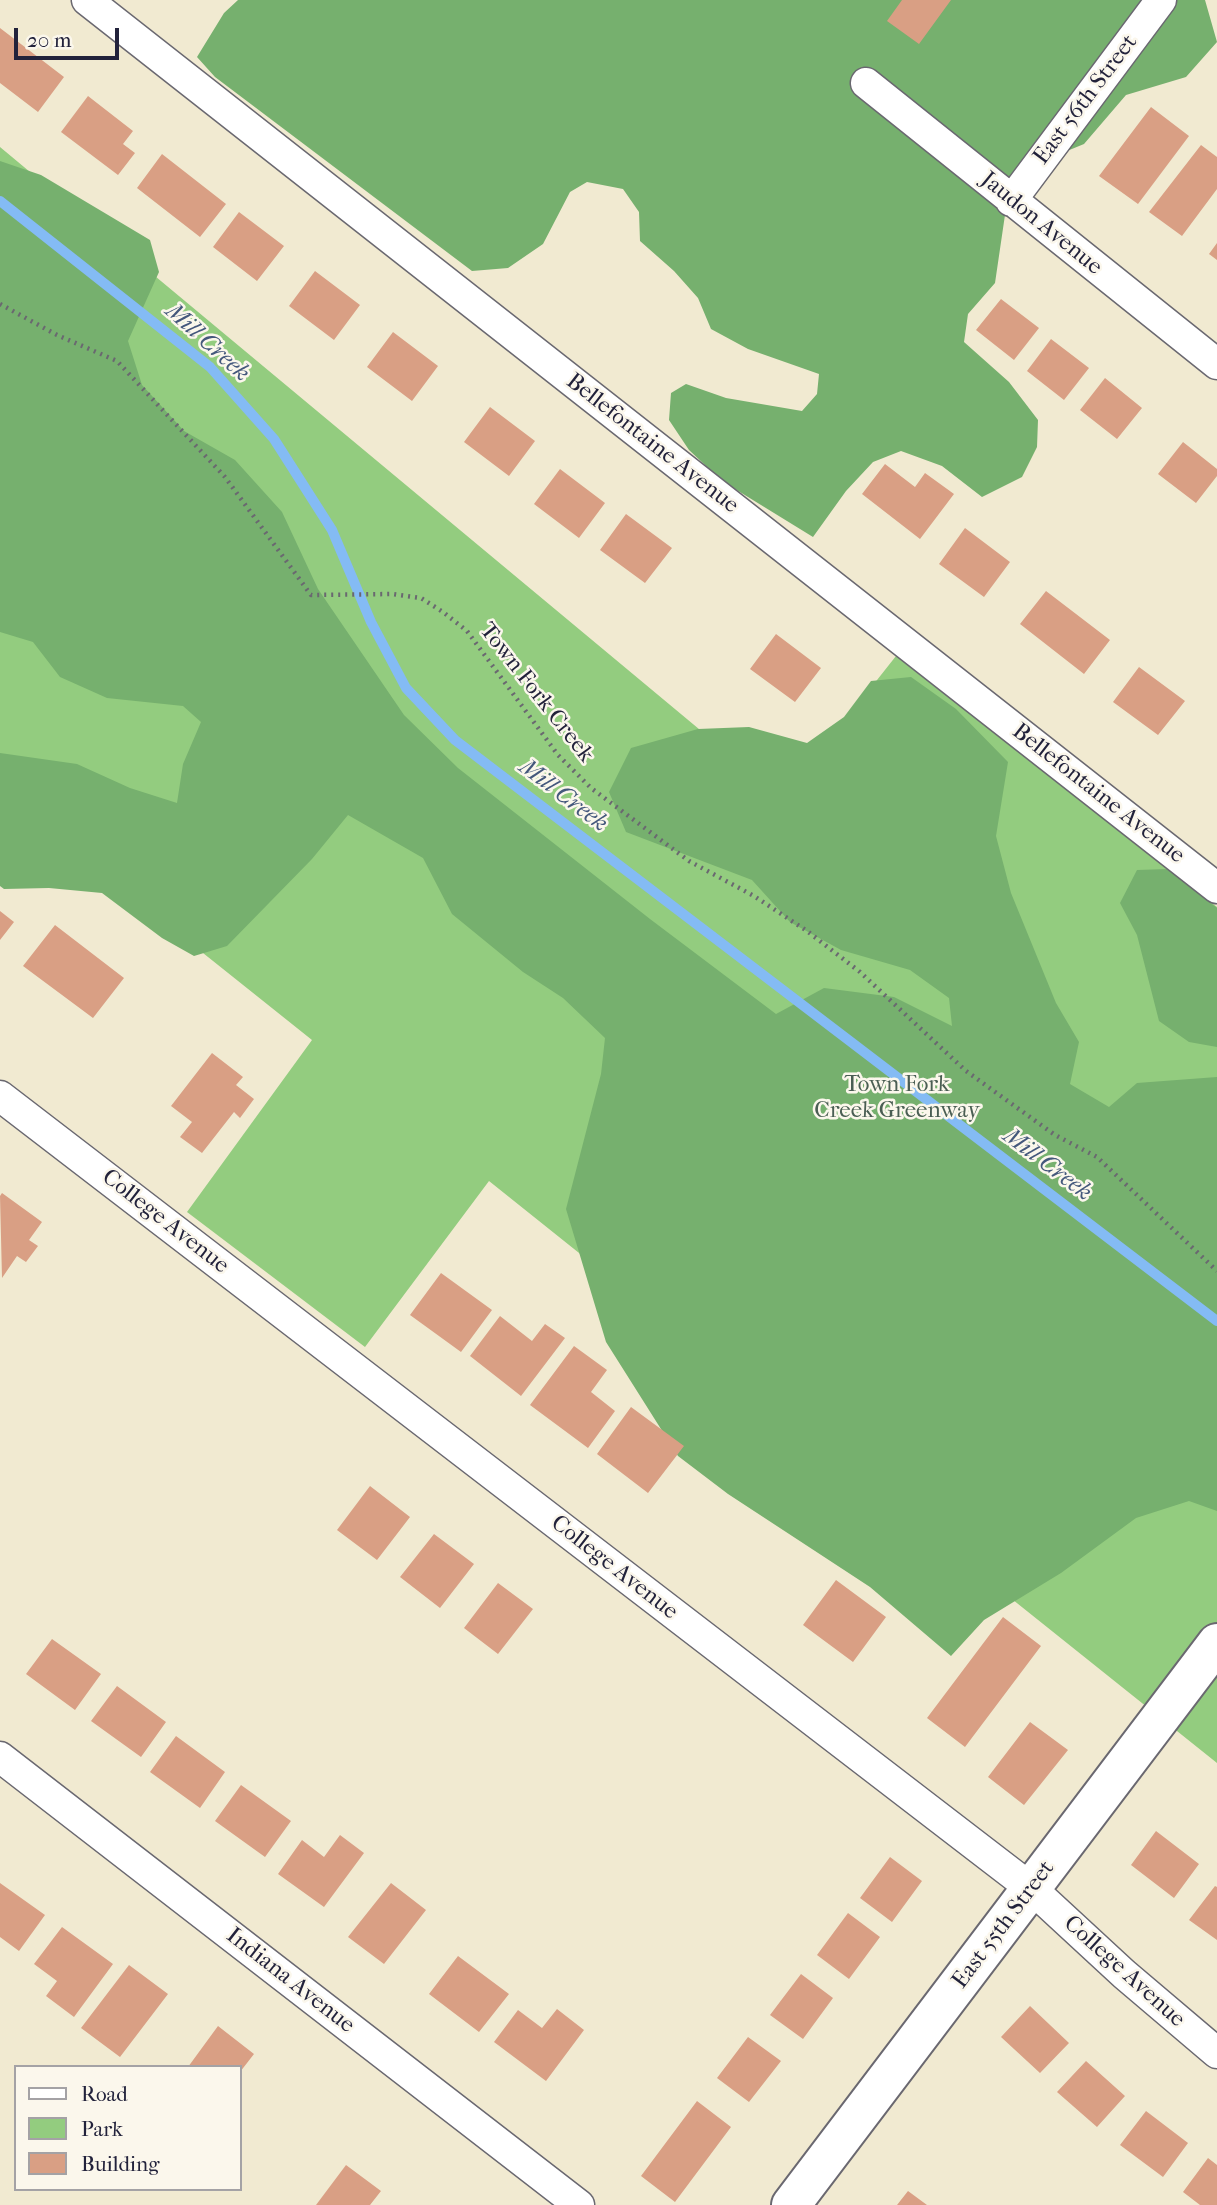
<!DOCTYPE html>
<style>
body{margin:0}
#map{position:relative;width:1217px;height:2205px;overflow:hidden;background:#f1ead1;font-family:"IM FELL French Canon",serif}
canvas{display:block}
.legend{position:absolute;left:14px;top:2065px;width:228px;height:126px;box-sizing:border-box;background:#fbf7ec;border:2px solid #a4a2a5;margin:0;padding:9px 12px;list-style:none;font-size:21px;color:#22223b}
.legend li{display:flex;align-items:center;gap:14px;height:35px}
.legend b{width:35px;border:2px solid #a4a2a5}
.scale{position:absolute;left:14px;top:28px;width:105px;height:32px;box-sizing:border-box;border:4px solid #22223b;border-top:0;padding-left:9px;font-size:21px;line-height:24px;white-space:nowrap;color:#22223b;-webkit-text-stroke:5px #fbf7ec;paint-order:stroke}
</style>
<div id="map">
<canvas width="1217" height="2205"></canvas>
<ul class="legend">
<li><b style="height:9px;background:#fff"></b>Road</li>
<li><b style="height:19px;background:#93cc7f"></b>Park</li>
<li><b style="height:19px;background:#d99f84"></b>Building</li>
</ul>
<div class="scale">20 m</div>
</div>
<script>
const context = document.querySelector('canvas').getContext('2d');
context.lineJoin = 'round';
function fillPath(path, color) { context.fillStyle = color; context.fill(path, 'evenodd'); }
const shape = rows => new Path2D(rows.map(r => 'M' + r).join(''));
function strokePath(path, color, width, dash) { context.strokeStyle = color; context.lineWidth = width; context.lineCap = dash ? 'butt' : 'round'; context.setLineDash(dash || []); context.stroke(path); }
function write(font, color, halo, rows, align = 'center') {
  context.font = font + ' "IM FELL French Canon",serif'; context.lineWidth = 5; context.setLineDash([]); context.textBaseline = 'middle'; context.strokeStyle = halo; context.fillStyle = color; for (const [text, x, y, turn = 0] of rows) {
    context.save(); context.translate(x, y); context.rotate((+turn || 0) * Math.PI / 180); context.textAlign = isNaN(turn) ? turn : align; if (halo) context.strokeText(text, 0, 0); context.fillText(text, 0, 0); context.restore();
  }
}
fillPath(shape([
 [0,147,783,799,896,656,1217,907,1217,1763,489,1181,365,1347,187,1212,312,1040,0,791]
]), '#93cc7f');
fillPath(shape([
 [238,0,1205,0,1217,42,1186,77,1126,95,1084,144,1011,174,995,283,968,314,964,342,1009,382,1038,420,1037,447,1022,477,982,497,942,466,901,451,873,462,846,491,813,537,722,481,689,450,669,420,671,393,686,384,726,398,802,411,817,394,819,374,748,349,711,329,698,298,674,271,640,241,639,212,623,189,587,182,570,192,543,244,508,268,472,271,215,77,197,57,224,13],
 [0,161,41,175,150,240,159,272,128,341,142,385,184,431,235,460,282,512,318,589,404,715,458,768,650,919,776,1014,824,988,894,997,952,1026,949,998,910,970,841,950,790,922,752,880,626,832,609,792,631,748,698,729,749,727,807,743,844,717,871,681,911,677,956,709,1008,762,996,836,1011,893,1056,1003,1079,1042,1070,1084,1109,1107,1137,1083,1217,1077,1217,1511,1189,1501,1136,1518,1061,1573,984,1620,951,1656,870,1587,728,1494,678,1456,606,1342,566,1209,601,1074,605,1038,563,998,523,972,452,914,423,858,348,815,312,859,227,946,194,956,162,938,102,893,49,888,4,889,0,886,0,753,77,764,130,788,177,803,183,764,201,722,183,706,107,698,60,677,33,642,0,632],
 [1168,869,1217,908,1217,1047,1189,1042,1159,1021,1137,935,1120,903,1137,870]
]), '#76b06e');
strokePath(shape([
 [0,201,210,367,274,439,332,530,371,622,406,688,455,740,1217,1321]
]), '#84bbf4', 10);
fillPath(shape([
 [902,0,951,0,919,44,887,21],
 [0,28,64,77,38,112,0,83],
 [88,96,133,131,123,144,135,153,118,175,61,132],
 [1151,107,1189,136,1138,204,1099,176],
 [1201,145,1217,157,1217,189,1182,236,1149,212],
 [162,154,226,204,200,237,137,188],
 [239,212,284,246,257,281,213,247],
 [1217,243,1217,260,1209,254],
 [315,271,360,305,334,340,289,306],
 [1001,299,1039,328,1014,360,976,330],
 [393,332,438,366,412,401,367,367],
 [1051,339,1089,368,1064,400,1027,371],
 [1105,378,1142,408,1117,439,1080,410],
 [490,407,535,441,509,476,464,442],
 [1183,442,1217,469,1217,476,1196,503,1158,474],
 [885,464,915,487,925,473,954,494,920,539,862,494],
 [560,469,605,503,579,538,534,504],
 [626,514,672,548,645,583,600,550],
 [965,528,1010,562,984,597,939,564],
 [1046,591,1110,640,1084,674,1020,624],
 [776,634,821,668,795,702,750,669],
 [1139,667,1185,701,1158,735,1113,702],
 [0,911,14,922,0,940],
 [55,925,124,978,93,1018,23,966],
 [212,1053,243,1077,236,1085,254,1099,240,1118,234,1112,202,1153,180,1137,192,1122,171,1106],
 [2,1193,42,1222,29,1240,38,1246,26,1262,17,1256,2,1278,0,1196],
 [441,1273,492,1310,461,1352,410,1315],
 [500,1316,532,1341,545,1324,565,1338,521,1396,470,1356],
 [574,1346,607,1370,591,1392,615,1411,588,1448,530,1405],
 [631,1407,684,1446,648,1493,597,1454],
 [370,1486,410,1517,377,1560,337,1530],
 [434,1534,474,1564,440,1608,400,1577],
 [836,1580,886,1617,853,1662,803,1625],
 [498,1583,533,1609,498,1654,464,1628],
 [1003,1617,1041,1646,965,1747,927,1718],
 [52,1639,101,1674,75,1710,26,1674],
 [117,1686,166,1722,141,1757,91,1721],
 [1030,1722,1068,1750,1024,1805,988,1777],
 [176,1736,225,1772,200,1808,150,1772],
 [241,1785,291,1821,265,1857,215,1821],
 [1156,1831,1199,1864,1174,1898,1131,1865],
 [340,1835,364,1853,324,1907,278,1874,302,1840,324,1857],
 [890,1857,922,1881,892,1922,860,1898],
 [0,1883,45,1915,19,1951,0,1937],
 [391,1883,426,1910,384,1964,348,1937],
 [1215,1886,1217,1887,1217,1940,1189,1920],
 [848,1913,880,1937,849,1979,817,1955],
 [62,1927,113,1964,74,2017,46,1996,57,1981,34,1964],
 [458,1956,509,1994,479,2032,429,1994],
 [129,1965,168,1994,120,2057,81,2028],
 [801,1974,833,1998,803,2039,770,2015],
 [1030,2006,1069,2043,1040,2073,1001,2037],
 [557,2009,584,2030,546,2081,494,2042,518,2010,542,2028],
 [218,2026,254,2054,240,2072,240,2067,188,2067],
 [748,2037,781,2061,749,2102,717,2078],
 [1086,2061,1125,2096,1097,2127,1057,2092],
 [697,2101,731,2127,675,2202,641,2176],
 [1146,2111,1188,2143,1163,2177,1120,2145],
 [1208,2158,1217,2165,1217,2205,1200,2205,1183,2192],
 [346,2165,381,2191,370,2205,316,2205],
 [908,2191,927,2205,897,2205]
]), '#d99f84');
const street = shape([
 [87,0,1217,888],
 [866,83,1217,364],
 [1011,201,1161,0],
 [0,1096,1032,1889,1124,1974,1217,2053],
 [0,1757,579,2205]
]);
const secondary = shape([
 [791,2205,1217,1643]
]);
strokePath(street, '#6a6870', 33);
strokePath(secondary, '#6a6870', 42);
strokePath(shape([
 [0,304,57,335,117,361,225,477,311,595,392,594,421,598,443,612,467,631,558,755,591,788,689,861,754,896,807,931,860,972,966,1071,1055,1135,1097,1157,1217,1271]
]), '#6a6870', 4.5, [2, 5]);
strokePath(street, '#fff', 30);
strokePath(secondary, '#fff', 38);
write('23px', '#22223b', '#fbf7ec', [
 ["East 56th Street",1086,100,-53],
 ["Jaudon Avenue",1041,224,39],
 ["Bellefontaine Avenue",652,444,38],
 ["Town Fork Creek",536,693,52],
 ["Bellefontaine Avenue",1098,794,38],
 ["College Avenue",165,1222,38],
 ["College Avenue",614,1568,38],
 ["East 55th Street",1004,1925,-53],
 ["College Avenue",1124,1972,42],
 ["Indiana Avenue",290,1981,38]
]);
write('23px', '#4a5e53', '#fbf7ec', [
 ["Town Fork",897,1085],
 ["Creek Greenway",897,1111]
]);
write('italic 24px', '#44587c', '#fbf7ec', [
 ["Mill Creek",207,343,42],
 ["Mill Creek",563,796,37],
 ["Mill Creek",1047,1165,37]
]);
</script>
